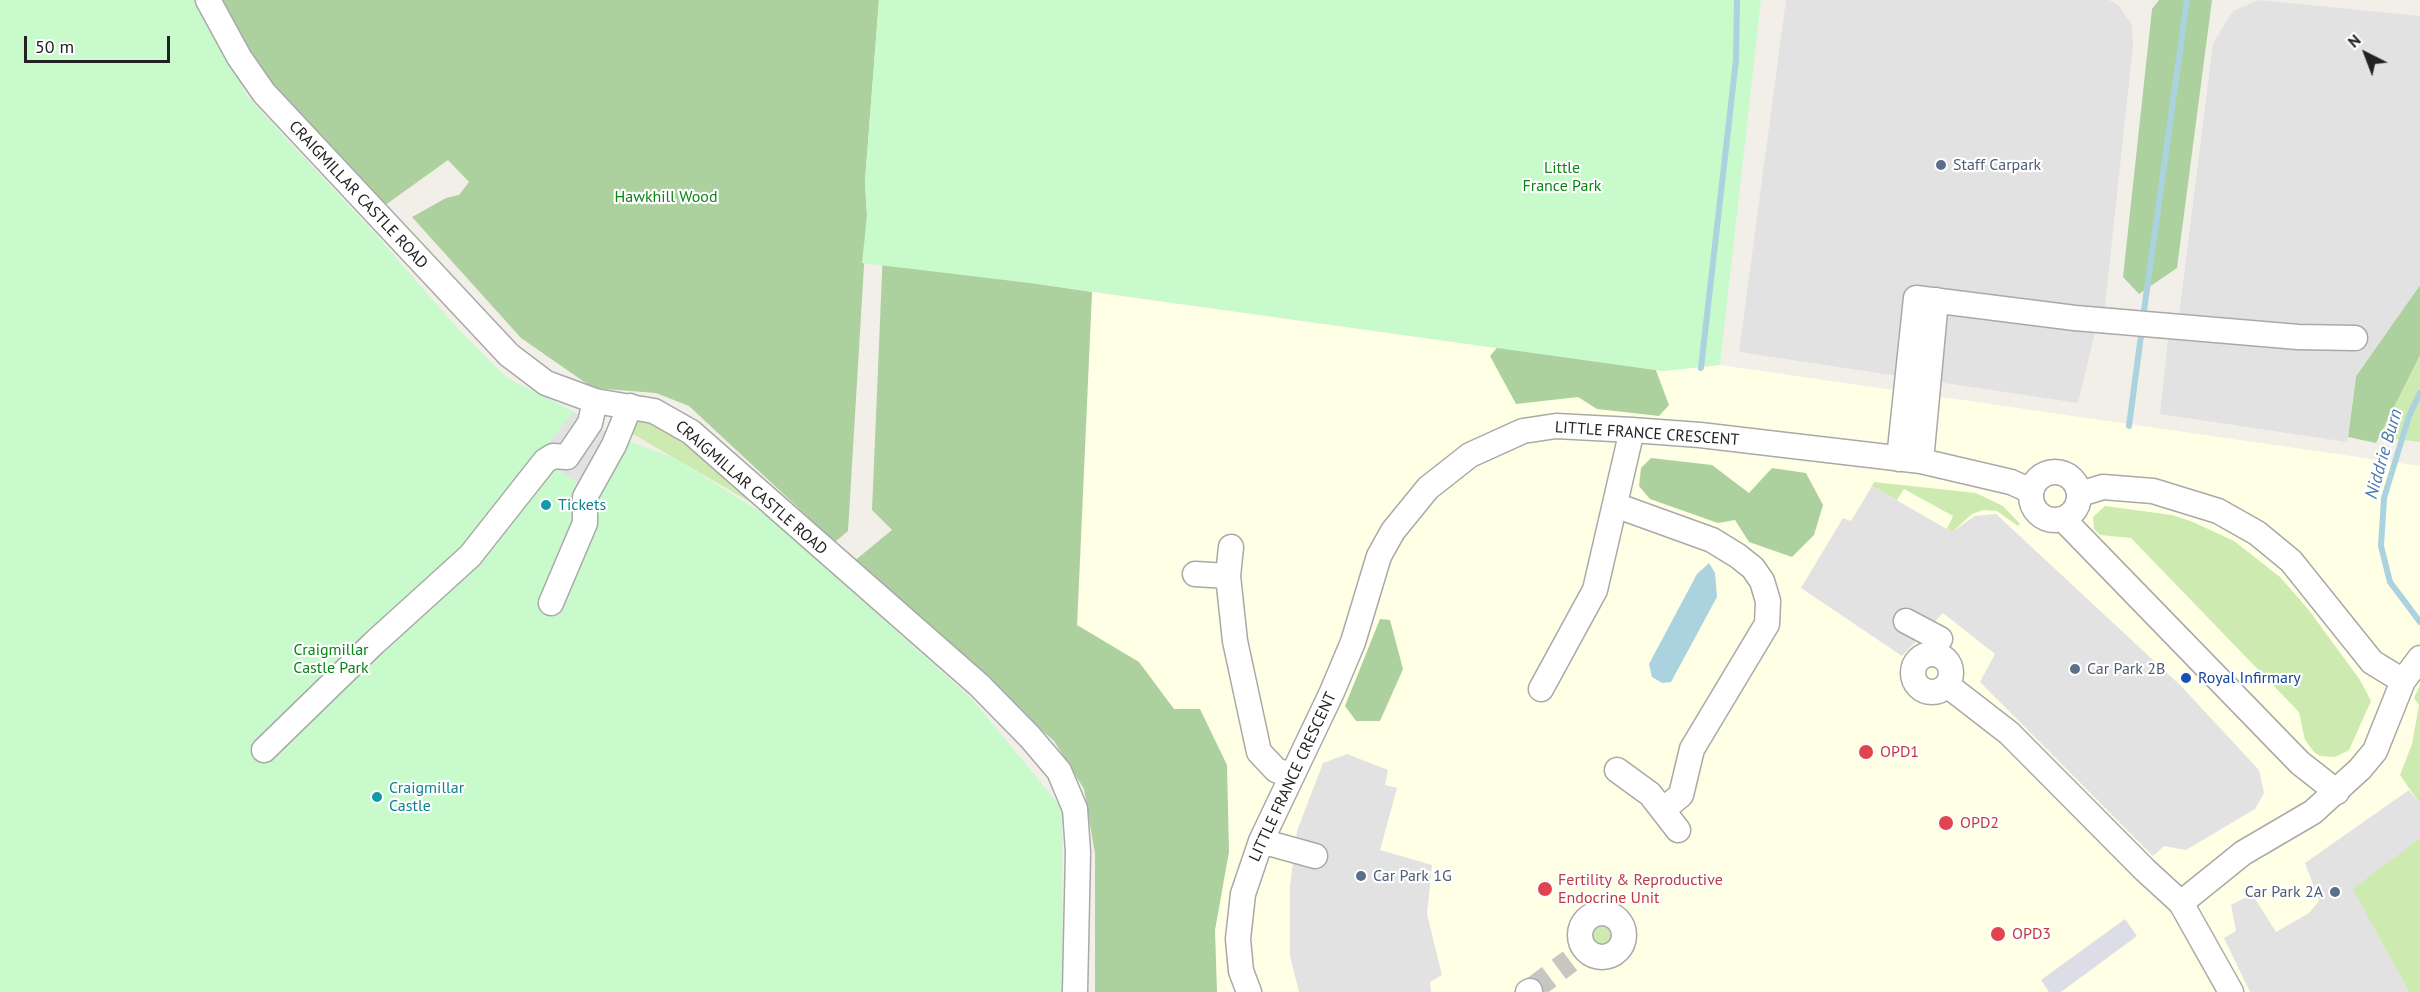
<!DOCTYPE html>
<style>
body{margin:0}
#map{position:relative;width:2420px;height:992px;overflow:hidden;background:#f2efe9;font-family:"PT Sans",sans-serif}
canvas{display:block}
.north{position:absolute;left:2336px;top:24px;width:60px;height:60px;-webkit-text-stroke:4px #fff;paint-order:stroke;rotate:318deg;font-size:16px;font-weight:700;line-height:24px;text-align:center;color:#222}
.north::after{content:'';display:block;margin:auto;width:21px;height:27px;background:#222;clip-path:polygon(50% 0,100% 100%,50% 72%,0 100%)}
.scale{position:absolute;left:24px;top:36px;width:146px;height:27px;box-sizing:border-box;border:3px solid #222;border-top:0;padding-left:8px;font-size:18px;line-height:21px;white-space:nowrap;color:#222;-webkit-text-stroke:4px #fff;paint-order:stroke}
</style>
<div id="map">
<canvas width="2420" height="992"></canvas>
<div class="north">N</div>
<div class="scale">50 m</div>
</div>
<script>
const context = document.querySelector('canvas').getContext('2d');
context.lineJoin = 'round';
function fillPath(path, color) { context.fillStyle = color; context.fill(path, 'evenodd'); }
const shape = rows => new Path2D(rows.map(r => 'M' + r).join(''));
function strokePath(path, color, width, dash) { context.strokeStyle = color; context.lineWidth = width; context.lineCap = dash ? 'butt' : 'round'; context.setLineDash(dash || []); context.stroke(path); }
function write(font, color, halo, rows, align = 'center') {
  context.font = font + ' "PT Sans",sans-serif'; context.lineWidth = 4.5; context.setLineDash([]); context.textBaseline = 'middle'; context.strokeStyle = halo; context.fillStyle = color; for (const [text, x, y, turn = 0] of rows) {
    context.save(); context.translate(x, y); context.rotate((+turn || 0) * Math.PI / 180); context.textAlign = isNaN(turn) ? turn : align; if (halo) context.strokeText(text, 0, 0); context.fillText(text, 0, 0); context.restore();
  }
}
fillPath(shape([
 [1092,292,1662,371,1720,365,2420,466,2420,992,1172,992,1075,678]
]), '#ffffe5');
fillPath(shape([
 [2420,355,2420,442,2379,437],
 [640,418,683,433,769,513,631,433],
 [1874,482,1976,493,2003,506,2020,524,2018,526,1997,511,1983,510,1972,514,1952,532,1947,529,1953,516,1904,489,1897,500,1872,486],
 [2105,506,2172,515,2193,522,2234,541,2280,577,2308,609,2360,680,2371,701,2349,750,2335,757,2320,756,2314,752,2305,740,2299,712,2131,538,2100,535,2094,529,2093,517],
 [2420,685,2420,804,2400,775,2412,744,2419,705,2414,698],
 [2420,838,2420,992,2409,992,2352,889],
 '1589 935a14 14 0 1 1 28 0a14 14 0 1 1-28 0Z'
]), '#cdebb0');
fillPath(shape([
 [223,0,879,0,865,181,867,216,848,531,835,542,689,406,656,393,593,388,521,338,412,217,446,198,459,195,469,182,448,160,384,206,284,103,243,52],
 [2159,0,2212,0,2177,268,2139,294,2123,277,2152,9],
 [883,250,1038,284,1092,292,1077,625,1139,662,1174,709,1200,709,1227,765,1229,852,1215,930,1217,992,1095,992,1095,854,1084,789,1054,741,853,562,892,530,872,510],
 [2420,285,2420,355,2376,443,2348,437,2356,376],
 [1507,336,1651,357,1669,405,1659,416,1597,409,1578,397,1516,404,1490,356],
 [1651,458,1712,465,1749,493,1772,468,1806,473,1823,505,1814,535,1792,557,1749,542,1735,520,1718,523,1650,499,1639,486,1641,468],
 [1380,619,1390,620,1403,669,1380,721,1356,721,1345,706]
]), '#add19e');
fillPath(shape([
 [0,0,200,0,247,96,379,238,459,330,507,378,573,411,607,433,674,458,769,517,971,698,1062,808,1063,992,0,992],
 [879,0,1761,0,1720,365,1662,371,1038,284,862,263,867,216,865,181]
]), '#c8facc');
fillPath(shape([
 [1786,0,2109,0,2118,5,2132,25,2133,45,2105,306,2179,315,2213,43,2233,11,2259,0,2420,16,2420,285,2356,376,2347,442,2160,414,2168,339,2095,332,2078,403,1739,352],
 [573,412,607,433,579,484,539,457],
 [1872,486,1952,532,1975,516,1996,514,2181,686,2259,770,2264,793,2255,809,2186,850,2164,846,2153,856,1980,682,1995,654,1943,613,1902,656,1801,588,1843,518,1851,521],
 [1347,754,1388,770,1385,785,1397,788,1380,850,1432,865,1427,914,1442,975,1430,982,1431,992,1299,992,1290,956,1290,886,1297,831,1323,763],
 [2409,790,2420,804,2420,838,2353,889,2409,992,2250,992,2224,938,2236,931,2231,905,2252,894,2276,932,2309,913,2319,901,2305,863]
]), '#e2e2e2');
fillPath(shape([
 [2125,919,2137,936,2061,992,2049,992,2041,980]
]), '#dddde8');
fillPath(shape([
 [1709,563,1715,573,1717,597,1671,682,1662,683,1652,677,1649,664,1697,574]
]), '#aad3df');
strokePath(shape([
 [2143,318,2187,0],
 [1701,368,1736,60,1737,0],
 [2420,393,2409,416,2384,498,2381,546,2390,582,2420,622],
 [2129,426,2142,328]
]), '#aad3df', 6);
strokePath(shape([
 [1530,991,1570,961]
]), '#c8c6c1', 24, [24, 12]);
const minor = shape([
 [208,0,239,57,264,93,509,355,546,383,595,401,654,411,691,432,979,685,1030,737,1059,771,1075,809,1078,852,1075,992],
 [1899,459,1916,298,2075,318,2298,337,2355,338],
 [1921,461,1936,300],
 '2031 496a24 24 0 1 1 48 0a24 24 0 1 1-48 0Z',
 [2080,494,2103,487,2153,491,2218,511,2257,533,2291,561,2372,662,2403,681],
 [1615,505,1712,540,1738,556,1753,568,1762,581,1768,601,1767,624,1692,749,1681,795,1663,810],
 [2063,519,2300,763,2337,792],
 [1231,547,1228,576,1235,641,1259,752,1276,770,1291,776],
 [1195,574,1228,576],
 [551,603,585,523,585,497,614,445,630,406],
 [1906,621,1940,639],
 '1913 673a19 19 0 1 1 38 0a19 19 0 1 1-38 0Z',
 [1947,685,2009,733,2145,870,2181,903,2231,992],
 [1541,689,1595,590,1632,430],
 [264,750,374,643,470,556,545,461,553,456,567,457,590,423,595,401],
 [1617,770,1650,794,1678,830],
 [1261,841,1315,856],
 [2181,903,2243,853,2313,812,2360,769,2375,751,2403,681,2420,658],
 '1580 935a22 22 0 1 1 44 0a22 22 0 1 1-44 0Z',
 [1249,992,1241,971,1238,939,1243,894,1261,841,1332,692,1353,642,1379,556,1393,531,1428,488,1470,455,1523,431,1556,426,1632,430,1700,435,1921,461,2011,482,2031,491],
 [1528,992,1530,991]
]);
strokePath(minor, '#a9a9a9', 27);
strokePath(minor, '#fff', 24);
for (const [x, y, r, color] of [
 [1941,165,6,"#5c6f8a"],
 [546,505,6,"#0f9aa8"],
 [2075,669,6,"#5c6f8a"],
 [2186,678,6,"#1a4fb4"],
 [1866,752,8,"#e0444e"],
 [377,797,6,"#0f9aa8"],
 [1946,823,8,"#e0444e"],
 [1361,876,6,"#5c6f8a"],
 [1545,889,8,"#e0444e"],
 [2335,892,6,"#5c6f8a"],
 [1998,934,8,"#e0444e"]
]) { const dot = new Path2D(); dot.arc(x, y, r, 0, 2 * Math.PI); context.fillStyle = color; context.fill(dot); strokePath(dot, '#fff', 2); }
write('16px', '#4e5e75', '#fff', [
 ["Staff Carpark",1953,165],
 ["Car Park 2B",2087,669],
 ["Car Park 1G",1373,876],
 ["Car Park 2A",2323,892,"right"]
], 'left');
write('16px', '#0c8416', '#fff', [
 ["Little",1562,168],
 ["France Park",1562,186],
 ["Hawkhill Wood",666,197],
 ["Craigmillar",331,650],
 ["Castle Park",331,668]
]);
write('16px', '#222', '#fff', [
 ["CRAIGMILLAR CASTLE ROAD",358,195,47],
 ["LITTLE FRANCE CRESCENT",1647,434,4],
 ["CRAIGMILLAR CASTLE ROAD",751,488,41],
 ["LITTLE FRANCE CRESCENT",1293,777,-65]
]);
write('16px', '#0d838f', '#fff', [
 ["Tickets",558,505],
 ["Craigmillar",389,788],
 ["Castle",389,806]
], 'left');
write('16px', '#164399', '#fff', [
 ["Royal Infirmary",2198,678]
], 'left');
write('16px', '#be3a42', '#fff', [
 ["OPD1",1880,752],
 ["OPD2",1960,823],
 ["Fertility & Reproductive",1558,880],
 ["Endocrine Unit",1558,898],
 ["OPD3",2012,934]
], 'left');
write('italic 18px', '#4a7aab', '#fff', [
 ["Niddrie Burn",2384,454,-74]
]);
</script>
